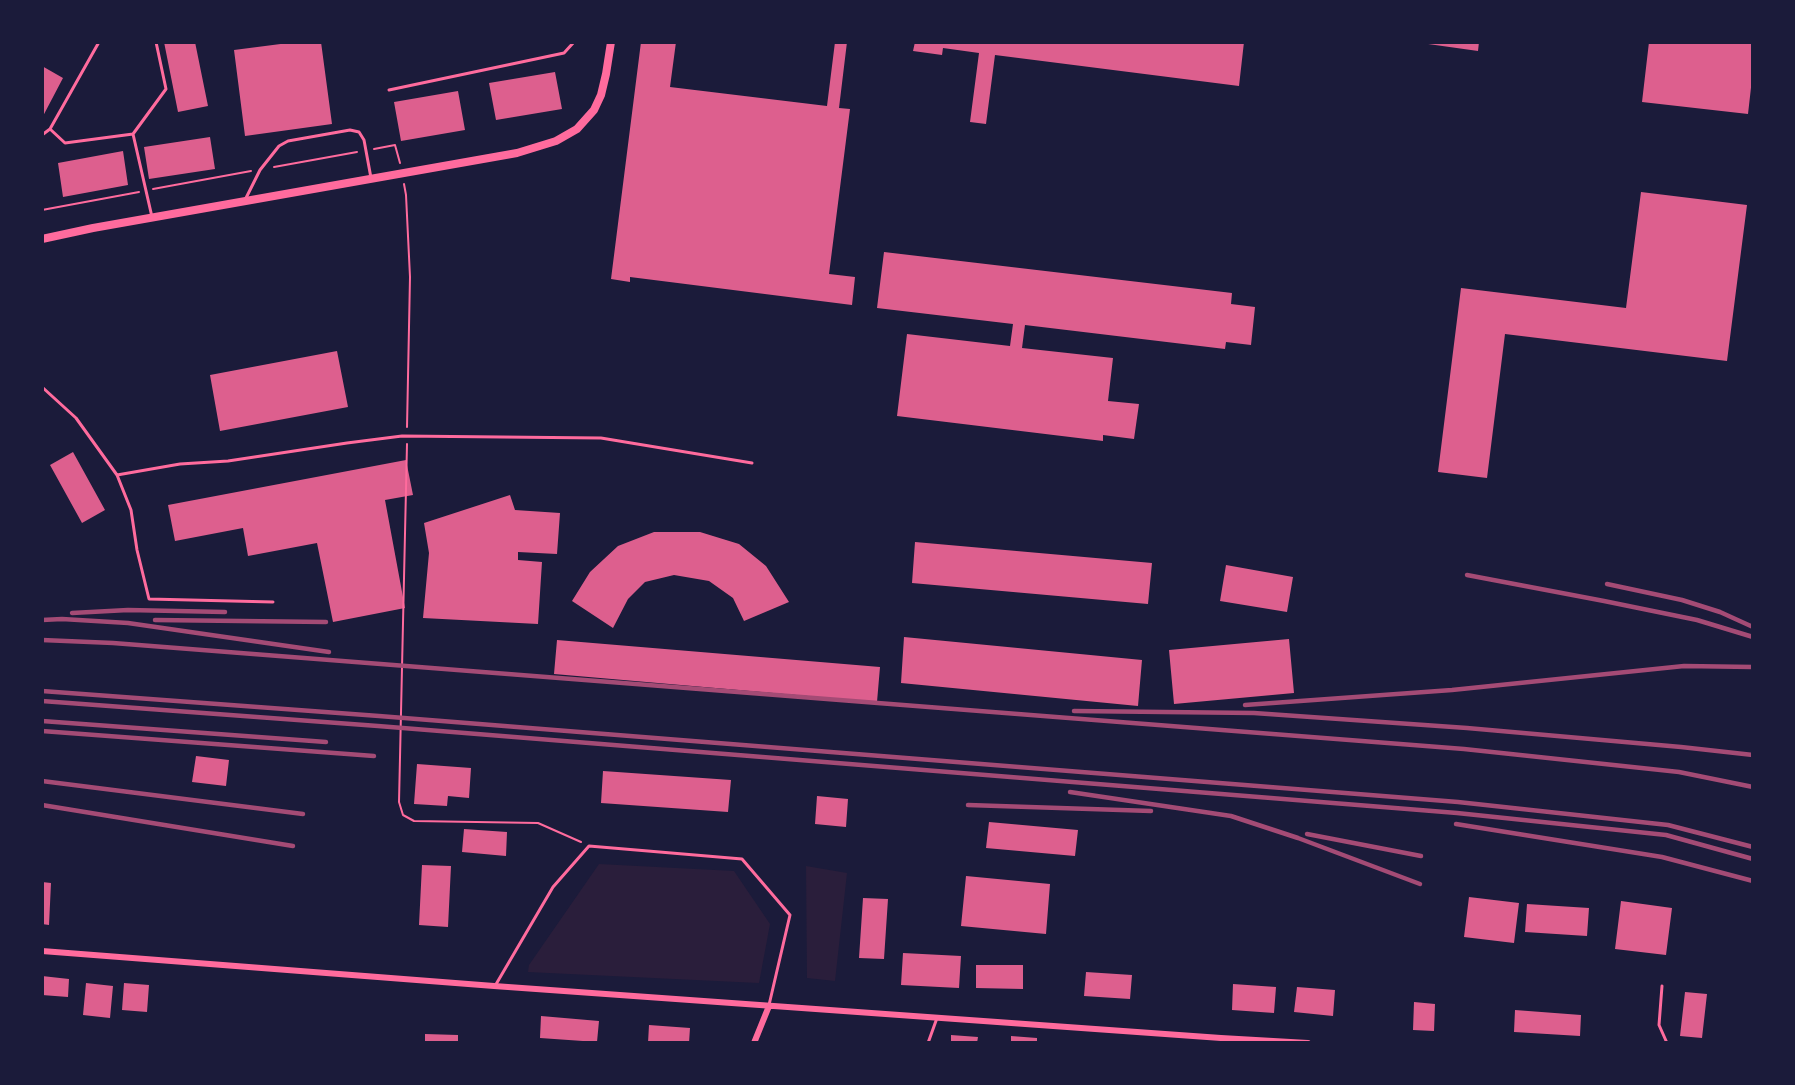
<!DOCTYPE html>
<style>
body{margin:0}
#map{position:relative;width:1795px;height:1085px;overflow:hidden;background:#1b1b3a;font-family:"Roboto Serif",serif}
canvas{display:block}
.frame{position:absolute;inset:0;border:44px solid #1b1b3a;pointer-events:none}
</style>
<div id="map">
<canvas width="1795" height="1085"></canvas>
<div class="frame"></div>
</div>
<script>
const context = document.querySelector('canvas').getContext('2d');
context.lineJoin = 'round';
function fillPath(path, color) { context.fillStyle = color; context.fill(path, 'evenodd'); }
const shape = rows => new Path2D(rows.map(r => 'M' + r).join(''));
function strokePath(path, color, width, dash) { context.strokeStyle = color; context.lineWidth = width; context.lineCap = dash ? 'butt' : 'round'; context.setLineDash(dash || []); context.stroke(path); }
fillPath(shape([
 [599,864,734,871,770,924,759,983,528,972,529,965],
 [806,866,847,873,835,981,807,978]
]), '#2a1e3b');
fillPath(shape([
 [164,42,195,42,208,106,178,112],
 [296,42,321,42,332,124,245,136,234,50],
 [641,42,676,42,670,87,827,106,835,42,847,42,839,108,850,109,829,274,855,277,852,305,630,277,630,282,611,279],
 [915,42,1244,42,1239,86,995,55,986,124,970,122,979,53,943,48,942,55,913,51],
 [1421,42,1479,42,1478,51,1421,43],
 [1649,42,1753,42,1753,70,1748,114,1642,102],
 [42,66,63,78,42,118],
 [555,72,562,109,496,120,489,83],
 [458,91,465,130,401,141,394,102],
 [210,137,215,169,149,179,144,147],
 [123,151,128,185,63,197,58,163],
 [1641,192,1747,205,1727,361,1505,334,1487,478,1438,472,1461,288,1626,308],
 [884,252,1232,293,1231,304,1255,307,1251,345,1226,342,1225,349,1025,325,1022,348,1113,358,1108,401,1139,404,1134,439,1103,435,1103,441,897,416,907,334,1010,346,1013,324,877,308],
 [337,351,348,407,220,431,210,375],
 [73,452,105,510,82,523,50,465],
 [406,460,413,495,385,500,405,608,333,622,317,543,248,556,243,528,175,541,168,505],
 [510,495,515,510,560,513,557,554,518,552,518,560,542,562,538,624,423,618,429,553,424,523],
 [654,532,700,532,739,544,766,566,789,602,744,621,733,598,709,581,674,575,645,582,628,599,613,628,572,601,590,572,618,546],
 [915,542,1152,563,1148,604,912,583],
 [1226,565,1293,577,1287,612,1220,601],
 [904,637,1142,660,1138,706,901,683],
 [1289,639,1294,693,1174,704,1169,650],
 [557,640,880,667,877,702,554,674],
 [196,756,229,760,226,786,192,782],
 [417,764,471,768,469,798,448,796,447,806,414,804],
 [603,771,731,780,728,812,601,803],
 [817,796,848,799,846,827,815,824],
 [989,822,1078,830,1075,856,986,848],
 [464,829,507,832,506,856,462,852],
 [422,865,451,866,448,927,419,925],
 [966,876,1050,884,1046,934,961,926],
 [42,882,51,883,49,925,42,924],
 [1469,897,1519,903,1514,943,1464,937],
 [863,898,888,899,884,959,859,958],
 [1621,901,1672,908,1666,955,1615,949],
 [1527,904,1589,908,1587,936,1525,932],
 [903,953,961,956,959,988,901,985],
 [976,965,1023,965,1023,989,976,988],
 [1086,972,1132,975,1130,999,1084,996],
 [42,976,69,979,68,997,42,995],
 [86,983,113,986,110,1018,83,1015],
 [124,983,149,985,147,1012,122,1010],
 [1233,984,1276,987,1274,1013,1232,1010],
 [1297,987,1335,990,1333,1016,1294,1012],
 [1685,992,1707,994,1702,1038,1680,1036],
 [1414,1002,1435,1004,1434,1031,1413,1030],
 [1515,1010,1581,1015,1580,1036,1514,1032],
 [541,1016,599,1021,597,1042,540,1038],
 [649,1025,690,1028,689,1043,648,1043],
 [425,1034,458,1035,458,1043,425,1043],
 [951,1035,978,1037,977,1043,951,1043],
 [1011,1036,1037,1038,1037,1043,1011,1043]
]), '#dd5f8e');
strokePath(shape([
 [374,149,395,145,400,163],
 [274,167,357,152],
 [404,184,406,195,410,277,407,427],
 [153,189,251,171],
 [42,210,139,192],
 [407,444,399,802,403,815,414,821,538,823,581,842]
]), '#ff6b9d', 2);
strokePath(shape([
 [99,42,50,129,65,143,133,134],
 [389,90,564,53,574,42],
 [42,135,50,129],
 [245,200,260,170,279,146,288,141,350,130,359,132,364,140,371,178],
 [152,217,133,134,166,89,156,42],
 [42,387,76,418,117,475,131,510,137,550,149,599,273,602],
 [117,475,180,464,228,461,347,443,402,436,601,438,752,463],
 [495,986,553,887,589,846,742,859,790,915,769,1005],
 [1662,986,1659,1025,1667,1043],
 [928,1043,937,1018]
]), '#ff6b9d', 3);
strokePath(shape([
 [42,951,494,986,1221,1038,1308,1043],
 [754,1043,769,1006]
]), '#ff6b9d', 6);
strokePath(shape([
 [42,239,93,228,517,153,556,141,577,129,594,110,601,95,606,74,611,42]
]), '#ff6b9d', 8);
strokePath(shape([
 [1467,575,1604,601,1697,620,1753,637],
 [1607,584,1682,600,1720,612,1753,627],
 [72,613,128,610,225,612],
 [42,620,62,619,128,623,329,652],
 [155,620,326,622],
 [42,640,113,643,1464,749,1679,772,1753,787],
 [42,691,379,716,1458,802,1668,825,1753,847],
 [42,701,378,726,1457,813,1666,835,1753,859],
 [1245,705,1452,690,1684,666,1753,667],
 [1074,711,1254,713,1467,728,1681,747,1753,755],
 [42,721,326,742],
 [42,731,374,756],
 [42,781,303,814],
 [1070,792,1231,816,1298,838,1420,884],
 [42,805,293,846],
 [968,805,1151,811],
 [1456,824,1662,857,1753,881],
 [1307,834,1421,856]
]), '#a44b75', 4.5);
</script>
